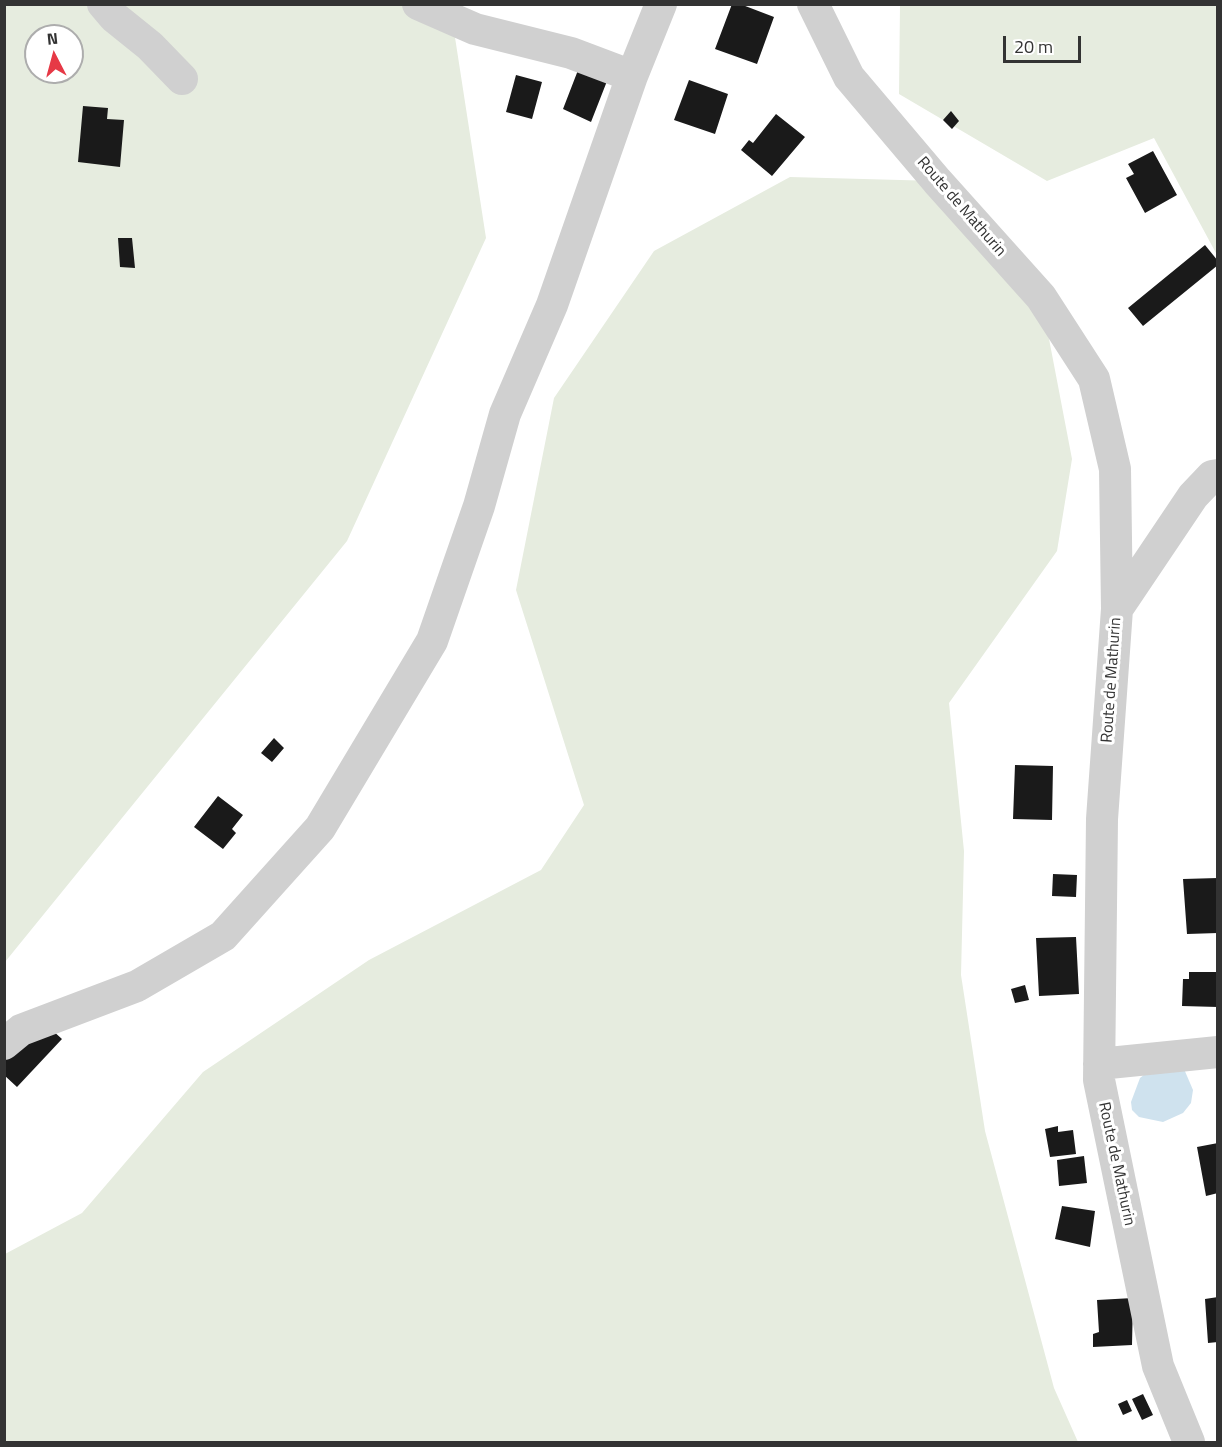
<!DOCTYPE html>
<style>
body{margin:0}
#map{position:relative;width:1222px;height:1447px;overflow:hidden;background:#fff;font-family:"Titillium Web",sans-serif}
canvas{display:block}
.frame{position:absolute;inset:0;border:6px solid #333;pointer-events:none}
.north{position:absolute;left:24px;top:24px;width:60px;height:60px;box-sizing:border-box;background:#fff;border:2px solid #adadad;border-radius:50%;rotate:354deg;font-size:16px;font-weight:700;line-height:24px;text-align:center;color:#333}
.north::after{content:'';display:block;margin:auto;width:21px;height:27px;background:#e63946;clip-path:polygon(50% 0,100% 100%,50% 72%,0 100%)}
.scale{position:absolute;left:1003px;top:36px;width:78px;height:27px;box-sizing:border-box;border:3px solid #333;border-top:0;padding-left:8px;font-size:18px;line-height:21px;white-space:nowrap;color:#333;-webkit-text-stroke:4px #fff;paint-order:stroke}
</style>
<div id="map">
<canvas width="1222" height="1447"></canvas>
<div class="frame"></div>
<div class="north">N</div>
<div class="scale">20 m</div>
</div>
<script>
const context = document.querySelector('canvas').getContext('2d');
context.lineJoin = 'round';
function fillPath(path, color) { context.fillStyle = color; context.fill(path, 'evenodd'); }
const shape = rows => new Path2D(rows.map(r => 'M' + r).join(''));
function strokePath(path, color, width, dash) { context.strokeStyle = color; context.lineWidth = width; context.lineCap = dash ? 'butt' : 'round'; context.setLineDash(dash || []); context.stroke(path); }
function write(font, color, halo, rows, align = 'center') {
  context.font = font + ' "Titillium Web",sans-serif'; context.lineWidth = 6; context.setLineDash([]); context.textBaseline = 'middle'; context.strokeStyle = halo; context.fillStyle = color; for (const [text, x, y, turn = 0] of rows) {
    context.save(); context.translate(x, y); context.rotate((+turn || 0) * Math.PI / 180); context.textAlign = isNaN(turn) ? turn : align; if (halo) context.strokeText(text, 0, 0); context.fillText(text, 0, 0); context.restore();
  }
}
fillPath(shape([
 [5,5,450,5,486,238,347,541,5,962],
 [36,36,72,36,72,72,36,72],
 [900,5,1217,5,1217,255,1154,138,1047,181,899,94],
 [790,177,937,181,1041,297,1072,459,1057,551,949,703,964,851,961,975,985,1131,1054,1388,1078,1442,5,1442,5,1254,82,1213,203,1072,369,960,541,870,584,805,516,590,554,398,654,251]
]), '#e6ecdf');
fillPath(shape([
 [1159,1063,1184,1069,1193,1090,1191,1103,1183,1113,1163,1122,1139,1117,1132,1110,1131,1102,1140,1078]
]), '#cfe2ee');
fillPath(shape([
 [732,4,740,4,774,17,757,64,715,49],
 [580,65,609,76,591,122,563,109],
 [516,75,542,82,532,119,506,112],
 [689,80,728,94,715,134,674,120],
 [83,106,108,108,107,119,124,120,120,167,78,162],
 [951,111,959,121,952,129,943,120],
 [776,114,805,137,772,176,741,150,749,140,753,143],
 [1153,151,1177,195,1145,213,1126,178,1134,174,1128,164],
 [118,238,132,238,135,268,120,267],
 [1205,245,1218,261,1218,265,1143,326,1128,308],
 [274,738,284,748,272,762,261,753],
 [1015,765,1053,766,1052,820,1013,819],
 [218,796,243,815,232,829,236,833,223,849,194,827],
 [1053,874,1077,875,1076,897,1052,896],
 [1218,878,1218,933,1187,934,1183,879],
 [1076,937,1079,994,1039,996,1036,938],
 [1189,972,1218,972,1218,1007,1182,1006,1183,979,1189,979],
 [1025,985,1029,1000,1015,1003,1011,989],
 [41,1020,62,1039,17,1087,4,1075,4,1059],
 [1058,1126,1058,1132,1073,1130,1076,1154,1050,1157,1045,1129],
 [1218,1143,1218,1193,1206,1196,1197,1147],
 [1084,1156,1087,1183,1059,1186,1057,1160],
 [1062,1206,1095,1211,1090,1247,1055,1239],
 [1218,1297,1218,1342,1208,1343,1205,1299],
 [1133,1298,1132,1345,1093,1347,1093,1334,1099,1332,1097,1300],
 [1143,1394,1153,1415,1142,1420,1132,1399],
 [1127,1400,1132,1411,1123,1415,1118,1404]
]), '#1a1a1a');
strokePath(shape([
 [103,4,114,17,150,46,182,79],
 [418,4,475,29,571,53,632,76],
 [813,4,849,77,937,181,1041,297,1094,379,1115,469,1117,609,1102,819,1099,1080,1158,1366,1189,1442],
 [1117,609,1193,496,1212,476,1218,475],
 [4,1044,21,1030,137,986,223,936,320,828,432,641,479,506,505,414,552,305,632,76,661,4],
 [1099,1064,1218,1052]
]), '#d0d0d0', 32);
write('16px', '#333', '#fff', [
 ["Route de Mathurin",961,207,49],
 ["Route de Mathurin",1112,680,-86],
 ["Route de Mathurin",1116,1164,78]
]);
</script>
